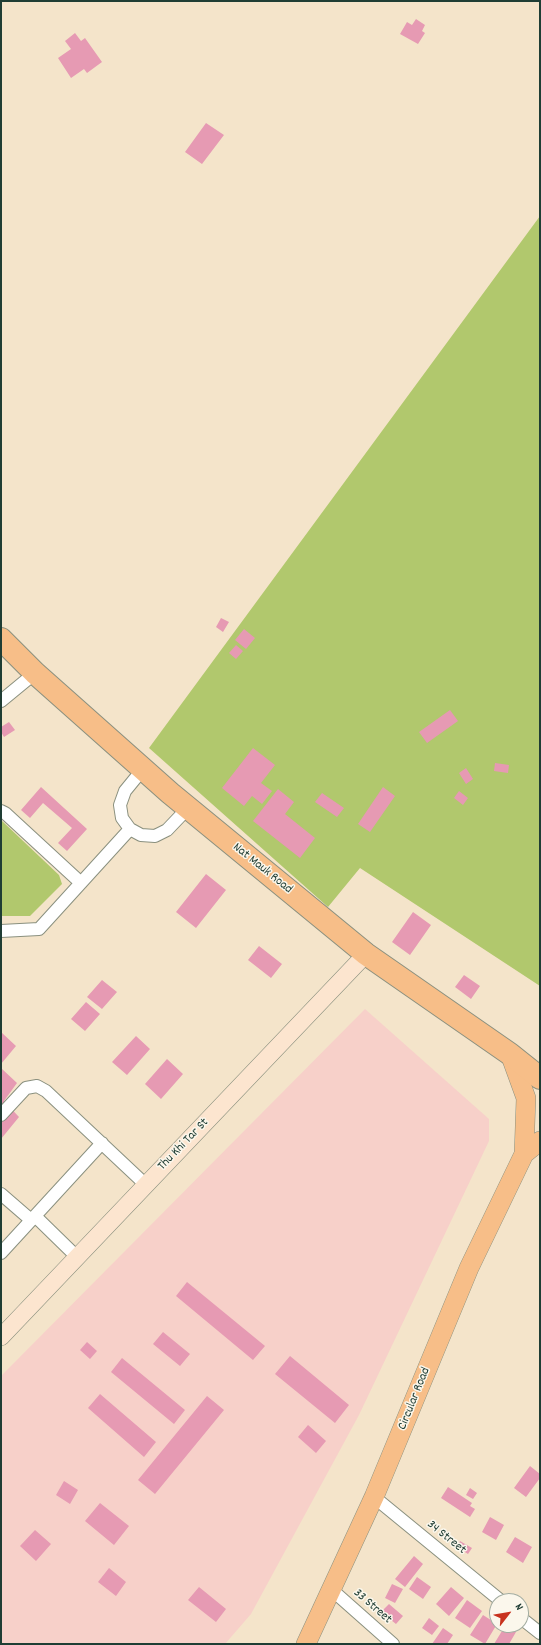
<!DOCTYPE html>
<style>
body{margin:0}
#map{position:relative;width:541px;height:1645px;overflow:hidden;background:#f4e4ca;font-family:Dekko,sans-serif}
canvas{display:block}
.frame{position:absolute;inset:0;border:2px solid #1f3d34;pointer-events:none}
.north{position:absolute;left:489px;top:1593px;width:40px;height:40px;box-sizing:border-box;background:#fbf7ec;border:1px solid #a3ada2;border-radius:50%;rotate:59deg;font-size:11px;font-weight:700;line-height:16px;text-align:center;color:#1f3d34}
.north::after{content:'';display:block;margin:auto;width:14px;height:18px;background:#c8321e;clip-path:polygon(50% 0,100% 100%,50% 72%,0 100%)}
</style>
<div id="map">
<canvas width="541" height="1645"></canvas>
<div class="frame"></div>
<div class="north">N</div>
</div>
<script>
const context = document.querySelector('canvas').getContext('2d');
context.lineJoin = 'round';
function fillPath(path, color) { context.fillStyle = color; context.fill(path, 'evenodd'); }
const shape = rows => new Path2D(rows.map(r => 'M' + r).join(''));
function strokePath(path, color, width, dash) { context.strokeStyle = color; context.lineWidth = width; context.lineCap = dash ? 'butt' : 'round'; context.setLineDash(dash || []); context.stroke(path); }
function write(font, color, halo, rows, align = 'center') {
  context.font = font + ' Dekko,sans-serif'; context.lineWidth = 3; context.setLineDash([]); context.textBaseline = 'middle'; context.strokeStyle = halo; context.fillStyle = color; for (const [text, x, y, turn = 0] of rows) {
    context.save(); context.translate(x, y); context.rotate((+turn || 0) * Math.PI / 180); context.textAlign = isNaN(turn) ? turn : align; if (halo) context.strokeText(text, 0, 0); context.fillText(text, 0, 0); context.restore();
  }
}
fillPath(shape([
 [365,1009,489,1119,489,1141,359,1415,251,1614,225,1644,1,1644,1,1376]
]), '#f7d0c9');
fillPath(shape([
 [540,216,540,986,360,868,328,907,149,748],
 [1,820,59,875,62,884,30,916,1,916]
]), '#b1c86d');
fillPath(shape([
 [416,19,425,25,422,31,425,33,418,44,400,34,407,22,412,25],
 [75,33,81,41,85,38,102,62,87,73,84,69,71,78,58,58,71,49,65,41],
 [206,123,224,135,202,164,185,152],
 [221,618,229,622,223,632,216,627],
 [244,629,255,638,246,649,235,640],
 [236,645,243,651,236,659,229,653],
 [450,710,458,721,427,743,419,732],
 [9,722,15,730,4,737,1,732,1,727],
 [253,748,275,765,261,783,272,791,262,804,252,796,244,806,222,788],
 [495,763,509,765,508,773,494,771],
 [466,768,473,779,466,784,459,773],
 [41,787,87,829,67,851,58,843,72,828,43,803,30,818,21,810],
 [383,787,395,796,370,832,358,824],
 [278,789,294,802,285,814,315,838,300,858,253,821],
 [459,791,468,798,463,805,454,798],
 [322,793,344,808,337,817,315,802],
 [206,874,226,890,196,928,176,912],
 [413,912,431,925,410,955,392,942],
 [259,946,282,964,271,978,248,960],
 [464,975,480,986,471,999,455,987],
 [102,980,117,992,102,1009,87,997],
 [86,1002,100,1014,85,1031,71,1019],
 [1,1032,16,1046,1,1064],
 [136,1036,150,1049,127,1075,112,1062],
 [167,1059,183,1074,161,1099,145,1084],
 [1,1068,17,1083,4,1101,19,1117,1,1139],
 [187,1282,265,1346,253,1360,176,1296],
 [163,1332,190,1354,180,1366,153,1344],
 [87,1342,97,1351,90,1359,80,1350],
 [290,1356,349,1405,335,1423,275,1374],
 [122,1358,185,1410,174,1424,111,1372],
 [100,1394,156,1442,144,1457,88,1408],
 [207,1396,224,1410,155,1494,138,1480],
 [308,1425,326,1441,316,1453,298,1437],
 [530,1466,540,1474,540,1478,526,1497,514,1488],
 [64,1481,78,1490,70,1504,56,1495],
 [448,1487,472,1503,470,1506,475,1509,470,1517,441,1498],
 [470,1488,477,1493,473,1499,466,1495],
 [100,1503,129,1526,114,1545,85,1521],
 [490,1517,504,1525,496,1540,482,1532],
 [35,1530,51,1544,36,1561,20,1546],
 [515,1537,532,1547,523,1563,506,1552],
 [460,1541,472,1548,468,1554,457,1547],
 [414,1556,423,1564,405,1587,395,1579],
 [109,1568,126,1582,116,1596,98,1582],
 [417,1577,431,1587,423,1599,409,1589],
 [392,1584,403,1589,395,1603,385,1598],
 [199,1587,226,1609,216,1622,188,1600],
 [451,1587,464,1598,449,1616,436,1604],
 [467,1600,482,1611,470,1628,455,1618],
 [389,1604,403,1616,396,1624,381,1612],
 [483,1615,497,1624,485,1644,470,1635],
 [429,1618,439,1626,432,1635,422,1628],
 [505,1626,516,1632,509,1644,494,1644],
 [443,1628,453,1635,447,1644,432,1644]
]), '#e69ab3');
const street = shape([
 [1,701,35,673],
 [143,769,125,791,120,805,122,818,130,829,141,835,155,836,167,830,188,808],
 [1,811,5,813,81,883],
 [1,931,39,929,130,829],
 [1,1115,26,1088,37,1086,46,1091,146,1185],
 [1,1194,31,1220],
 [35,1216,77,1257],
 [1,1253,102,1143],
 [374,1497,501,1601],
 [332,1590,393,1644],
 [521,1618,540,1633]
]);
const secondary = shape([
 [1,1337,366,954]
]);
const primary = shape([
 [524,1154,540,1141],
 [306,1644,374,1497,469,1268,524,1154,526,1098,510,1054]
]);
const highway = shape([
 [1,639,35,673,170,793,366,954,510,1054,540,1078]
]);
strokePath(street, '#8a907f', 14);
strokePath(secondary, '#8a907f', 18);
strokePath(primary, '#8a907f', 20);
strokePath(highway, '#8a907f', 24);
strokePath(street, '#fff', 12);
strokePath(secondary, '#fce5cf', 17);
strokePath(primary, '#f7be88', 19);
strokePath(highway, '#f7be88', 22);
write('13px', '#1f3d34', '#fbf7ec', [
 ["Nat Mauk Road",262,869,39],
 ["Thu Khi Tar St",184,1145,-46],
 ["Circular Road",415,1399,-68],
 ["34 Street",446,1538,39],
 ["33 Street",372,1607,41]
]);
</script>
